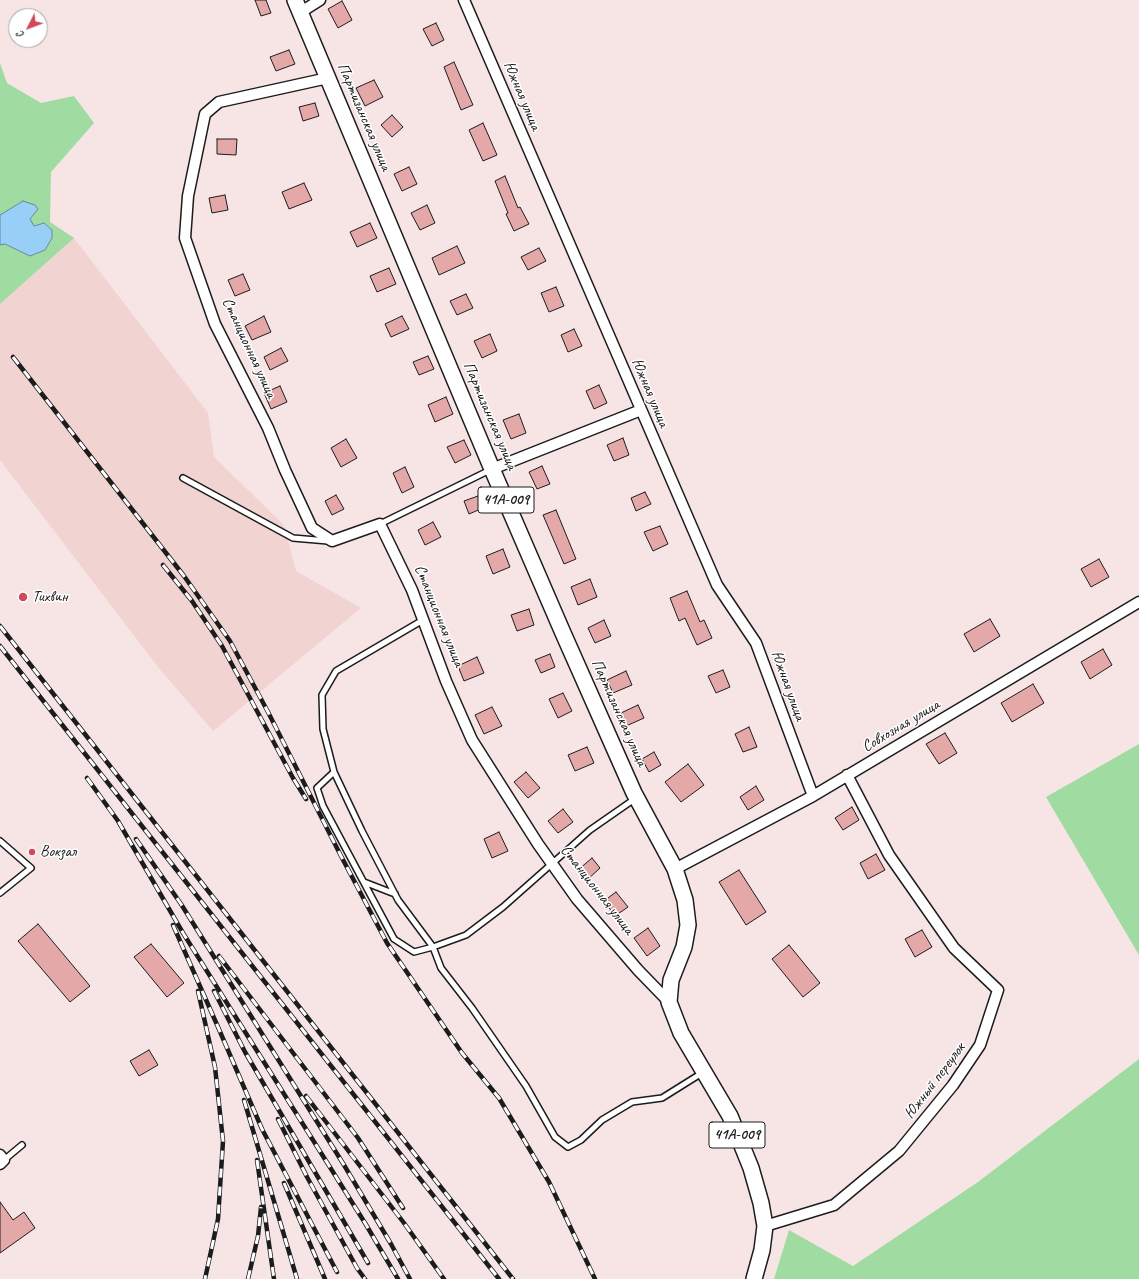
<!DOCTYPE html>
<meta charset="utf-8">
<style>
body{margin:0}
#map{position:relative;width:1139px;height:1279px;overflow:hidden;background:#f7e5e5;font-family:Caveat,sans-serif}
canvas{display:block}
.north{position:absolute;left:8px;top:8px;width:40px;height:40px;box-sizing:border-box;background:#fff;border:1px solid #a4a4a4;border-radius:50%;rotate:228deg;font-size:11px;font-weight:700;line-height:16px;text-align:center;color:#1c1c1c}
.north::after{content:'';display:block;margin:auto;width:14px;height:18px;background:#d1495b;clip-path:polygon(50% 0,100% 100%,50% 72%,0 100%)}
</style>
<div id="map">
<canvas width="1139" height="1279"></canvas>
<div class="north">С</div>
</div>
<script>
const context = document.querySelector('canvas').getContext('2d');
context.lineJoin = 'round';
function fillPath(path, color) { context.fillStyle = color; context.fill(path, 'evenodd'); }
const shape = rows => new Path2D(rows.map(r => 'M' + r).join(''));
function strokePath(path, color, width, dash) { context.strokeStyle = color; context.lineWidth = width; context.lineCap = dash ? 'butt' : 'round'; context.setLineDash(dash || []); context.stroke(path); }
function write(font, color, halo, rows, align = 'center') {
  context.font = font + ' Caveat,sans-serif'; context.lineWidth = 3; context.setLineDash([]); context.textBaseline = 'middle'; context.strokeStyle = halo; context.fillStyle = color; for (const [text, x, y, turn = 0] of rows) {
    context.save(); context.translate(x, y); context.rotate((+turn || 0) * Math.PI / 180); context.textAlign = isNaN(turn) ? turn : align; if (halo) context.strokeText(text, 0, 0); context.fillText(text, 0, 0); context.restore();
  }
}
fillPath(shape([
 [74,238,208,413,214,457,284,525,296,571,361,608,213,731,158,667,0,460,0,304]
]), '#f1d3d2');
fillPath(shape([
 [0,63,7,83,41,103,74,96,94,123,51,172,50,222,74,238,0,304,0,245,5,244,30,256,45,250,52,238,52,230,44,223,34,226,30,219,38,209,23,201,0,215],
 [1139,744,1139,955,1046,797],
 [1139,1059,1139,1279,774,1279,789,1230,853,1266,978,1182]
]), '#a0dba2');
const water = shape([
 [23,201,35,205,38,209,30,219,34,226,44,223,52,230,52,238,45,250,30,256,5,244,0,245,0,215,23,201]
]);
fillPath(water, '#97cff6');
strokePath(water, '#66879f', 1);
const building = shape([
 [255,0,266,0,271,13,261,16,255,0],
 [342,1,352,20,338,28,328,9,342,1],
 [436,23,444,40,432,46,423,29,436,23],
 [289,50,295,64,276,71,270,57,289,50],
 [454,62,473,105,461,110,444,67,454,62],
 [374,80,383,97,365,106,356,88,374,80],
 [315,103,319,116,303,121,299,107,315,103],
 [392,115,403,127,392,137,381,125,392,115],
 [483,123,497,155,483,161,469,130,483,123],
 [217,139,237,139,236,155,217,154,217,139],
 [409,167,417,184,402,191,394,174,409,167],
 [505,176,518,208,520,207,529,224,514,231,506,214,508,213,495,181,505,176],
 [304,183,312,200,289,209,282,192,304,183],
 [225,195,228,210,212,213,209,198,225,195],
 [427,205,435,223,420,230,411,213,427,205],
 [370,223,377,238,357,247,350,232,370,223],
 [457,246,465,263,439,275,432,258,457,246],
 [539,248,546,261,528,270,521,257,539,248],
 [389,268,396,284,377,292,370,276,389,268],
 [243,274,250,290,235,296,228,280,243,274],
 [556,287,564,306,549,312,541,293,556,287],
 [466,294,473,308,457,315,450,301,466,294],
 [264,316,271,332,252,340,245,326,264,316],
 [402,316,409,329,391,337,385,324,402,316],
 [574,329,582,346,568,352,561,335,574,329],
 [490,334,497,351,482,358,474,341,490,334],
 [281,348,288,361,270,370,264,357,281,348],
 [428,356,434,369,419,375,413,362,428,356],
 [599,385,607,403,594,409,586,391,599,385],
 [280,386,287,402,271,409,264,393,280,386],
 [446,397,453,414,435,422,428,405,446,397],
 [519,414,526,433,511,439,503,420,519,414],
 [623,438,629,455,614,461,607,445,623,438],
 [346,439,357,458,341,467,331,448,346,439],
 [464,440,471,455,455,463,447,447,464,440],
 [542,466,550,484,537,489,529,472,542,466],
 [405,467,414,487,402,493,393,473,405,467],
 [645,492,651,504,636,511,631,498,645,492],
 [336,495,344,509,332,515,325,501,336,495],
 [478,496,483,508,469,514,464,501,478,496],
 [556,510,576,559,564,564,543,515,556,510],
 [433,522,441,537,425,545,418,530,433,522],
 [660,526,668,544,653,551,644,532,660,526],
 [503,549,510,567,493,574,486,556,503,549],
 [1099,559,1109,577,1091,587,1081,569,1099,559],
 [590,579,597,597,578,605,571,587,590,579],
 [687,591,700,622,704,620,712,638,697,645,685,618,679,621,670,598,687,591],
 [529,609,534,625,517,631,511,615,529,609],
 [990,619,1000,636,974,652,964,634,990,619],
 [604,620,611,636,595,643,588,628,604,620],
 [1103,649,1112,665,1090,679,1081,662,1103,649],
 [550,654,555,667,541,673,535,660,550,654],
 [477,657,484,673,464,681,458,666,477,657],
 [723,670,730,687,716,693,708,676,723,670],
 [626,671,632,685,613,693,607,680,626,671],
 [1033,684,1044,703,1012,722,1001,703,1033,684],
 [563,693,572,711,558,718,549,699,563,693],
 [638,705,644,718,626,726,621,713,638,705],
 [492,707,502,726,484,734,475,715,492,707],
 [749,727,757,747,743,752,735,734,749,727],
 [945,733,957,753,939,764,926,744,945,733],
 [587,747,594,763,575,771,568,755,587,747],
 [654,752,661,765,649,772,642,759,654,752],
 [688,764,704,785,681,802,665,782,688,764],
 [526,772,540,788,528,798,514,782,526,772],
 [756,786,764,800,748,810,740,797,756,786],
 [852,807,859,820,843,830,835,818,852,807],
 [563,809,573,822,558,833,548,821,563,809],
 [499,832,508,851,492,858,484,839,499,832],
 [876,854,885,870,868,879,860,863,876,854],
 [592,858,600,868,587,880,578,870,592,858],
 [739,870,766,912,746,925,719,882,739,870],
 [616,892,628,907,615,916,604,901,616,892],
 [38,924,90,986,70,1002,18,941,38,924],
 [648,928,660,946,647,956,634,938,648,928],
 [922,930,932,947,915,957,905,939,922,930],
 [151,944,184,983,167,997,134,957,151,944],
 [789,945,820,983,803,997,772,959,789,945],
 [149,1050,158,1065,139,1076,130,1061,149,1050],
 [0,1202,13,1220,24,1212,35,1228,0,1253,0,1202]
]);
fillPath(building, '#e3a8a7');
strokePath(building, '#1c1c1c', 1);
const lane = shape([
 [183,478,293,538,328,541],
 [380,524,490,470],
 [423,620,336,671,322,695,323,729,334,772,317,788,323,806,394,939,414,952,433,947,466,935,503,907,590,830,636,798],
 [334,772,362,831,398,900,433,947,441,968,472,1008,526,1086,555,1137,568,1147,581,1140,602,1120,632,1102,662,1098,702,1073],
 [0,841,31,868,0,893],
 [364,882,395,894],
 [4,1160,22,1145]
]);
const street = shape([
 [464,0,717,585,756,643,813,796],
 [301,12,320,0],
 [328,78,219,102,205,114,188,196,185,238,215,324,268,428,285,470,312,528,332,541,380,524,412,590,446,681,472,740,538,844,577,899,638,970,669,1002],
 [492,469,641,410],
 [675,869,813,796,1139,602],
 [0,1155,4,1160,0,1164],
 [765,1226,834,1205,899,1151,953,1085,980,1045,998,990,954,948,889,855,847,775]
]);
const primary = shape([
 [295,0,492,469,563,633,634,793,675,869,685,900,688,925,684,947,671,980,669,1002,681,1033,730,1116,751,1168,761,1203,765,1226,762,1250,754,1279]
]);
strokePath(lane, '#1c1c1c', 8);
strokePath(street, '#1c1c1c', 13);
strokePath(primary, '#1c1c1c', 18);
strokePath(lane, '#fff', 5);
strokePath(street, '#fff', 10);
strokePath(primary, '#fff', 15);
const rail = shape([
 [13,357,184,576,230,641,268,712,341,856,387,943,462,1053,499,1098,549,1182,595,1279],
 [163,565,192,601,222,646,293,778,306,799],
 [0,626,513,1279],
 [0,646,499,1279],
 [87,778,118,821,183,933,365,1223,398,1279],
 [136,839,181,904,344,1165,391,1244,410,1279],
 [173,925,218,1027,262,1129,337,1272],
 [219,956,358,1138,403,1208],
 [198,991,215,1067,223,1141,218,1219,205,1279],
 [214,991,245,1052,368,1263],
 [306,1096,404,1223,444,1279],
 [244,1100,297,1279],
 [278,1119,307,1177,357,1268,365,1279],
 [257,1160,274,1279],
 [284,1183,325,1279],
 [248,1279,258,1236,261,1207]
]);
strokePath(rail, '#1c1c1c', 4.5);
strokePath(rail, '#fff', 3, [9]);
for (const [x, y, r, color] of [
 [23,597,5,"#d1495b"],
 [32,852,4,"#d1495b"]
]) { const dot = new Path2D(); dot.arc(x, y, r, 0, 2 * Math.PI); context.fillStyle = color; context.fill(dot); strokePath(dot, '#fff', 1.5); }
for (const [x, y, w] of [
 [506,500,56],
 [737,1135,56]
]) { const box = new Path2D(); box.roundRect(x - w / 2, y - 13, w, 26, 3); context.fillStyle = '#fff'; context.fill(box); strokePath(box, '#1c1c1c', 1); }
write('bold 15px', '#1c1c1c', null, [
 ["41А-009",506,500],
 ["41А-009",737,1135]
]);
write('16px', '#1c1c1c', '#fff', [
 ["Южная улица",522,96,67],
 ["Партизанская улица",364,117,67],
 ["Станционная улица",249,348,65],
 ["Южная улица",650,393,67],
 ["Партизанская улица",490,416,67],
 ["Станционная улица",439,616,68],
 ["Южная улица",788,686,70],
 ["Партизанская улица",619,713,66],
 ["Совхозная улица",901,726,-31],
 ["Станционная улица",597,890,52],
 ["Южный переулок",935,1081,-53]
]);
write('16px', '#1c1c1c', '#fff', [
 ["Тихвин",32,597],
 ["Вокзал",40,852]
], 'left');
</script>
